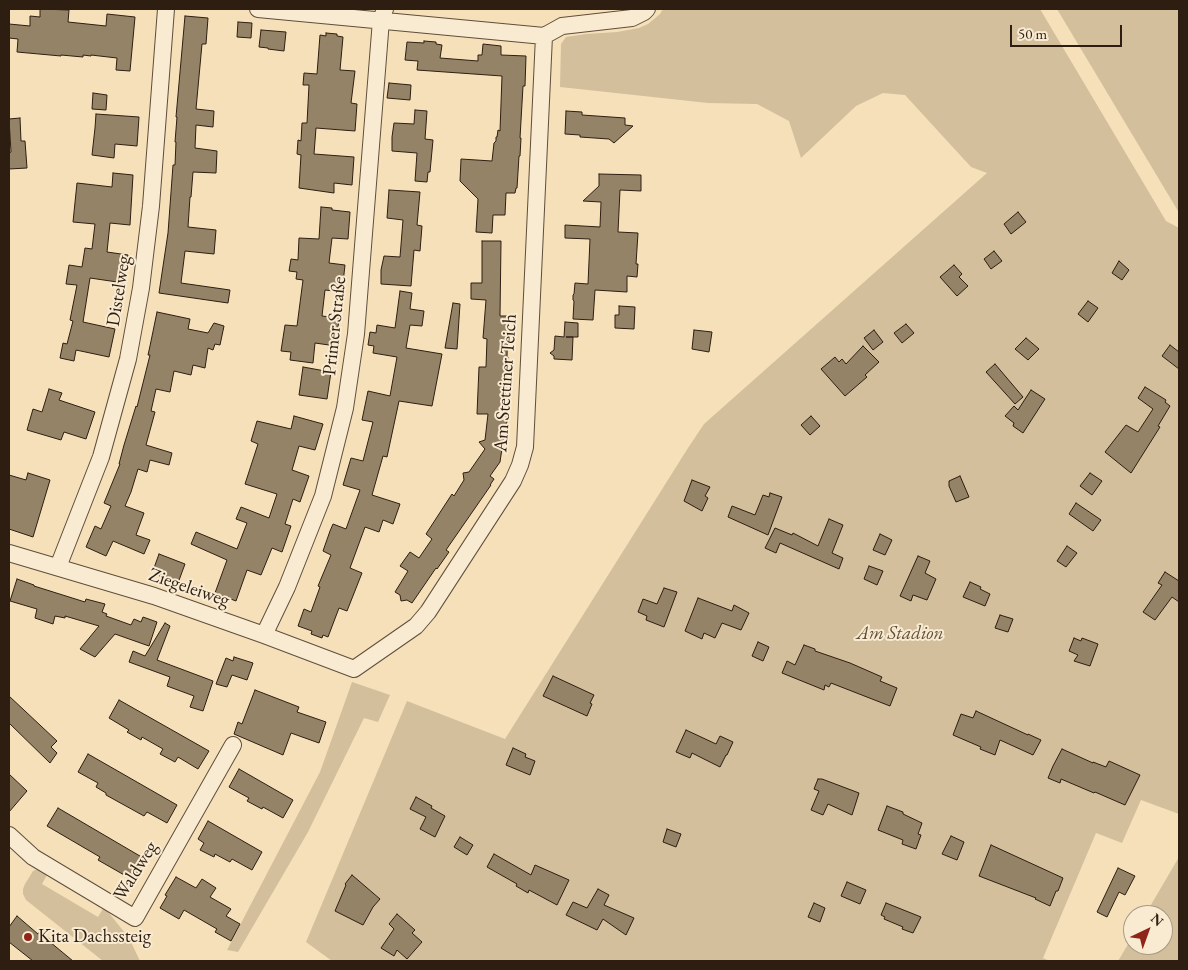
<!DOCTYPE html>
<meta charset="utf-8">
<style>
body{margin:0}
#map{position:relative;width:1188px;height:970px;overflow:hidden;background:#f5e0b9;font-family:"EB Garamond",serif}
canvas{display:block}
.frame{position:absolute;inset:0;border:10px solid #2e1e11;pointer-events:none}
.north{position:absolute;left:1123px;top:905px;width:50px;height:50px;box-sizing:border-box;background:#f8ebd2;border:1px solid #a79985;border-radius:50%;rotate:42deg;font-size:14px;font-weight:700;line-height:20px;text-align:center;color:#2e1e11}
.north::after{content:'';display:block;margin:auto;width:18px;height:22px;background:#8f2418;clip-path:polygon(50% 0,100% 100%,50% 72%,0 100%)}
.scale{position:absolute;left:1010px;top:25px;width:112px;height:22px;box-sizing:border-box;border:2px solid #2e1e11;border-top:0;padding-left:6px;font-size:15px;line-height:18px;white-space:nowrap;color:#2e1e11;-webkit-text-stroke:4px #f8ebd2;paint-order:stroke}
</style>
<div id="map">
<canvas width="1188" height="970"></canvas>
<div class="frame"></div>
<div class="north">N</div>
<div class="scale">50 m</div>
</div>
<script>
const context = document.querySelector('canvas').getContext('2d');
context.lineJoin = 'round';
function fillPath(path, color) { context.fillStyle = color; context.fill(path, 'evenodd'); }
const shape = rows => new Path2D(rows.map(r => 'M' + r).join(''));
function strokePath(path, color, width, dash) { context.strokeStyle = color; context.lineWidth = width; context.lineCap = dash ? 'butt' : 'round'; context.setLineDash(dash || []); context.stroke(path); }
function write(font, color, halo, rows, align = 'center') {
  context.font = font + ' "EB Garamond",serif'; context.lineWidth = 4; context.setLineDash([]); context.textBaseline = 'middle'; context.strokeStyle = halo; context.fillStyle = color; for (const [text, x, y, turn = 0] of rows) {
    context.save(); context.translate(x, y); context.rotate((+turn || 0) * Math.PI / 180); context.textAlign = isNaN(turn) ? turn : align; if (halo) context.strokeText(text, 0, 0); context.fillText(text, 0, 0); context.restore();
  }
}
fillPath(shape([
 [663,9,1040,9,1166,221,1179,228,1179,814,1141,800,1122,843,1096,833,1043,958,1050,961,332,961,306,942,407,701,505,739,688,448,704,424,987,173,971,167,905,95,883,93,856,106,801,158,789,121,757,104,708,103,560,87,561,44,566,37,586,34,617,32,639,28,648,24,660,14],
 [1057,9,1179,9,1179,212,1178,211],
 [352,682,390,695,378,722,364,718,308,832,238,952,227,950,320,772],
 [1179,857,1179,961,1118,961,1133,936,1133,945,1163,945,1163,915,1145,915],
 [38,869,48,873,42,884,98,917,104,907,105,908,129,938,140,961,103,961,26,900,23,894,23,889,25,884,33,871]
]), '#d3bf9c');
const building = shape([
 [40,9,69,10,68,22,106,26,107,14,135,17,130,71,116,70,117,58,91,55,91,56,83,55,83,57,61,55,61,56,17,52,18,39,9,38,9,24,30,26,30,16,40,17,40,9],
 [185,16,208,18,206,44,202,44,196,109,214,111,213,127,196,125,195,148,217,151,216,173,193,172,191,197,190,197,188,227,216,230,214,254,185,251,181,283,230,290,228,303,159,293,168,233,173,165,175,165,176,142,175,142,177,117,176,117,185,16],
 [238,22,252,23,251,38,237,37,238,22],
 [261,30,286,32,284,51,268,49,268,48,259,47,261,30],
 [326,33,337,34,337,36,343,37,340,70,355,71,351,103,357,104,355,131,316,128,314,154,354,157,352,185,334,183,334,193,299,188,301,155,297,154,298,140,301,141,302,123,307,123,309,85,303,85,304,73,317,74,320,35,326,36,326,33],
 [424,41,436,42,436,44,442,45,440,58,478,61,478,55,482,55,483,44,501,46,501,55,526,56,525,86,523,86,520,138,521,138,520,156,519,156,517,188,516,188,515,193,506,193,505,215,493,215,492,233,476,232,478,199,460,181,461,159,492,161,494,143,496,141,496,137,497,137,498,130,500,131,502,76,417,70,418,61,405,60,407,42,424,43,424,41],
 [389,83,411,85,410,100,387,98,389,83],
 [93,93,107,95,106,110,92,109,93,93],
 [415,110,427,111,425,139,433,140,430,172,428,172,427,182,415,181,417,153,392,151,392,137,394,123,414,124,415,110],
 [566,111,582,112,582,115,625,118,625,125,633,126,614,143,609,139,580,137,580,135,565,134,566,111],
 [96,114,139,117,137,146,115,144,114,158,92,155,95,128,96,114],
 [20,118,21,141,25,141,27,168,9,169,9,153,11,152,9,119,20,118],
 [113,173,133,175,130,225,110,223,107,252,128,255,124,283,90,278,83,322,115,329,109,357,76,350,74,361,60,358,63,343,67,344,73,321,70,320,77,285,66,284,69,265,82,267,85,248,92,249,95,224,73,222,77,183,112,187,113,173],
 [599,174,641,175,641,191,620,190,618,232,638,233,636,264,638,264,637,277,627,276,627,292,595,290,593,320,573,319,574,301,573,300,573,295,574,294,575,283,588,284,590,239,565,238,565,225,600,227,601,202,583,201,599,186,599,174],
 [389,190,420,192,417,225,422,226,420,251,414,250,411,286,381,284,381,270,384,256,400,257,403,220,387,218,389,190],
 [321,207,332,208,332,210,350,212,348,239,332,238,329,263,345,265,342,292,325,290,322,316,339,318,336,346,315,343,313,363,290,360,291,352,281,351,285,325,297,326,303,280,296,279,297,272,289,271,291,259,298,260,299,238,319,239,321,207],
 [1018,212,1026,222,1011,234,1004,224,1018,212],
 [482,241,501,241,500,316,508,316,507,357,508,357,504,414,508,414,505,435,504,435,500,462,490,476,494,479,490,485,491,485,446,550,449,552,437,569,436,568,412,603,407,600,401,601,400,595,395,592,408,571,400,566,410,552,419,558,432,539,426,534,452,494,454,496,464,480,463,473,469,472,485,449,479,442,485,440,488,414,477,414,479,367,486,367,487,339,483,338,486,300,471,299,471,283,482,283,482,241],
 [994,251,1002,261,991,269,984,259,994,251],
 [1119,261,1129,270,1122,280,1112,273,1119,261],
 [954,265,962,274,959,277,968,286,957,296,940,277,954,265],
 [400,291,412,293,410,309,424,311,422,326,410,325,406,348,442,354,432,406,399,401,387,457,383,456,372,495,400,504,393,524,383,520,379,532,365,527,350,568,362,573,347,611,339,608,328,637,323,635,322,638,311,634,312,631,298,626,304,609,311,612,320,587,318,586,331,555,323,551,330,531,333,524,346,529,360,490,343,485,351,458,363,461,373,422,362,420,368,391,390,396,397,357,373,353,374,346,368,345,370,332,376,333,377,325,395,328,400,291],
 [1088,301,1098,308,1088,322,1078,314,1088,301],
 [453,303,460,304,457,349,445,348,453,303],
 [619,306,635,307,634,329,615,328,615,315,619,315,619,306],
 [157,312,190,319,188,329,208,333,214,323,224,326,220,345,215,344,213,350,208,348,205,368,193,365,191,375,174,371,170,392,156,389,151,411,155,412,146,445,172,453,169,465,150,460,147,472,138,469,131,492,125,506,144,513,136,535,150,540,144,554,113,541,106,556,86,547,95,526,101,529,111,506,104,503,120,464,119,464,124,445,136,406,137,407,150,355,148,355,150,346,157,312],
 [565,322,578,323,578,337,566,337,573,337,572,360,554,359,554,356,550,353,554,350,555,336,564,337,565,322],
 [906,324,914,333,902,343,894,333,906,324],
 [694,330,712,332,709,352,692,349,694,330],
 [874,330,883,342,873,350,864,338,874,330],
 [1026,338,1039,349,1028,360,1015,349,1026,338],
 [1170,345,1179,352,1179,369,1162,356,1170,345],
 [863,346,879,362,865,375,867,377,845,396,821,369,835,357,839,362,842,359,846,364,863,346],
 [995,364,1023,397,1015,404,986,372,995,364],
 [303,367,331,372,327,399,299,395,303,367],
 [1145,387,1166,400,1165,402,1170,406,1158,426,1160,427,1131,473,1105,452,1126,425,1138,432,1153,409,1138,398,1145,387],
 [49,389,62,393,59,400,95,412,86,439,64,432,61,440,27,430,33,409,42,412,49,389],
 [1031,390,1045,399,1023,433,1013,426,1014,423,1005,416,1014,406,1018,410,1031,390],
 [294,416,323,424,315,450,299,446,292,470,309,476,300,502,293,499,285,524,291,526,282,552,272,548,261,575,247,570,236,601,215,593,227,560,191,544,196,532,237,549,247,523,236,519,241,507,269,518,277,494,245,484,258,444,251,441,257,421,291,429,294,416],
 [811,416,820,426,810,435,801,425,811,416],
 [28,473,50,480,33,537,9,529,9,475,26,480,28,473],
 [1090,473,1102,481,1092,495,1080,486,1090,473],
 [960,476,969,497,956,502,949,486,949,481,960,476],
 [692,480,710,487,705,496,708,498,702,511,684,501,692,480],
 [770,493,782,497,768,535,728,517,732,506,755,515,763,495,769,497,770,493],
 [1076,503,1101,520,1093,531,1069,514,1076,503],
 [829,519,843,525,832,553,843,558,839,569,780,543,776,553,765,548,775,528,792,535,793,533,818,546,829,519],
 [880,534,892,540,885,555,873,550,880,534],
 [1067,546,1077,553,1066,567,1057,561,1067,546],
 [159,554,185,564,178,583,159,576,161,570,154,568,159,554],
 [918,556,930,561,925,573,936,579,927,600,913,595,911,601,900,596,918,556],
 [869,566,883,571,877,585,864,579,869,566],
 [1165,572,1179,581,1179,602,1172,597,1155,620,1143,612,1162,585,1158,583,1165,572],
 [17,579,34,585,34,586,85,602,86,599,105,604,102,612,107,614,106,616,131,625,134,619,141,622,143,617,157,622,149,646,115,634,95,657,80,649,99,626,65,616,65,618,55,616,53,624,35,618,37,609,10,601,17,579],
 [970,582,981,587,980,589,990,594,985,606,963,597,970,582],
 [664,588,677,592,664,627,646,620,647,616,638,612,643,599,657,604,664,588],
 [698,598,732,611,734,605,749,613,741,630,722,623,715,638,704,633,702,639,685,631,698,598],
 [1000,615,1013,619,1008,632,995,628,1000,615],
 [165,623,170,626,157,660,213,681,203,711,190,707,194,696,167,686,170,677,129,662,133,651,145,656,165,623],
 [1074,638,1081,641,1082,638,1098,644,1090,666,1074,661,1078,655,1069,651,1074,638],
 [758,642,769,647,763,661,752,656,758,642],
 [804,645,815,649,815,651,850,663,882,677,880,681,897,688,890,706,831,683,829,687,825,685,824,690,782,673,787,661,795,665,804,645],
 [234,657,253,663,247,680,232,675,227,687,216,684,226,658,233,661,234,657],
 [553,676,594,695,590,703,592,704,587,716,543,696,553,676],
 [255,690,299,707,297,712,326,722,319,743,291,733,283,755,234,734,238,722,242,724,255,690],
 [9,696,57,741,51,747,57,753,50,763,9,723,9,696],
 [119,700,209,751,198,769,178,757,175,762,160,754,163,749,142,737,141,740,127,732,129,730,109,718,119,700],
 [976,711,1028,735,1028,734,1041,740,1033,755,1000,740,995,755,980,749,981,747,953,735,961,714,973,718,976,711],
 [686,730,716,744,720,736,733,742,727,755,726,755,720,767,692,753,690,758,676,752,686,730],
 [513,748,526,754,525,757,535,761,530,775,506,765,513,748],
 [1062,749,1093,763,1093,762,1106,767,1109,761,1140,775,1125,805,1095,792,1094,793,1061,779,1060,783,1048,778,1053,766,1062,749],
 [88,754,177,805,167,823,147,812,144,816,106,795,106,793,96,787,98,783,78,772,88,754],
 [239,769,293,800,283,818,263,807,262,809,247,801,249,798,229,787,239,769],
 [9,774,27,791,9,812,9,774],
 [818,779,822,779,859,793,852,815,828,804,823,815,811,810,819,791,814,789,818,779],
 [416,797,432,806,431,808,445,816,435,837,420,829,426,817,410,809,416,797],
 [887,806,903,812,903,814,922,823,918,834,921,835,916,849,902,844,903,840,878,830,887,806],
 [58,808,145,859,133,880,98,860,100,857,47,826,58,808],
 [208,821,262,852,252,870,232,859,230,862,215,854,214,857,200,850,204,843,198,839,208,821],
 [667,829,681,834,676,847,663,842,667,829],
 [951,836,964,842,957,860,942,854,951,836],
 [460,837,473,845,467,855,454,847,460,837],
 [991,845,1063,878,1058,891,1056,891,1050,906,1035,899,1036,898,979,876,991,845],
 [494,854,531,875,535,865,569,880,557,905,529,890,528,893,516,886,517,884,487,867,494,854],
 [1118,868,1135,876,1125,895,1119,892,1107,917,1097,912,1118,868],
 [352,875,380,899,373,907,363,925,335,911,346,885,345,884,352,875],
 [176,877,196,888,202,879,216,888,210,897,231,909,226,916,240,924,231,941,215,932,217,929,184,910,179,919,160,908,167,896,165,895,176,877],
 [847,882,866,890,860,904,841,896,847,882],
 [598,889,609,895,604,905,634,918,626,935,603,919,597,930,566,915,573,902,587,908,598,889],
 [814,903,825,908,820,922,808,917,814,903],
 [886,903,921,917,913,933,902,929,903,927,884,919,885,917,881,915,886,903],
 [397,914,415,930,412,933,422,942,407,959,397,950,394,956,381,948,394,929,389,924,397,914],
 [17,916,38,934,40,931,51,940,50,942,73,961,33,961,9,942,9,927,17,916]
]);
fillPath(building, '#958368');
strokePath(building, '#2e1e11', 1);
const minor = shape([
 [258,9,544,36],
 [544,36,562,26,632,18,644,12,647,9],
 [9,553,154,596,264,635,354,669,416,626,428,612,513,481,520,465,525,447,544,36],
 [58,567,101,457,128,359,141,288,151,206,166,9],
 [264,635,287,587,323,496,345,408,356,334,381,20,385,9],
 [9,835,33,857,135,918,233,745]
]);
strokePath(minor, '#604e3b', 18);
strokePath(minor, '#f8ebd2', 16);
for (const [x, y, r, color] of [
 [28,937,5,"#8f2418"]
]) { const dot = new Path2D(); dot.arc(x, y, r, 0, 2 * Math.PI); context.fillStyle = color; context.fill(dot); strokePath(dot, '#f8ebd2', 2); }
write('19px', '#2e1e11', '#f8ebd2', [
 ["Distelweg",119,291,-81],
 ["Primer Straße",335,326,-84],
 ["Am Stettiner Teich",506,383,-86],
 ["Ziegeleiweg",189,588,19],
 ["Waldweg",136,871,-58]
]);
write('italic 19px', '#604e3b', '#f8ebd2', [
 ["Am Stadion",900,634]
]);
write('19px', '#2e1e11', '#f8ebd2', [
 ["Kita Dachssteig",38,937]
], 'left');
</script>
